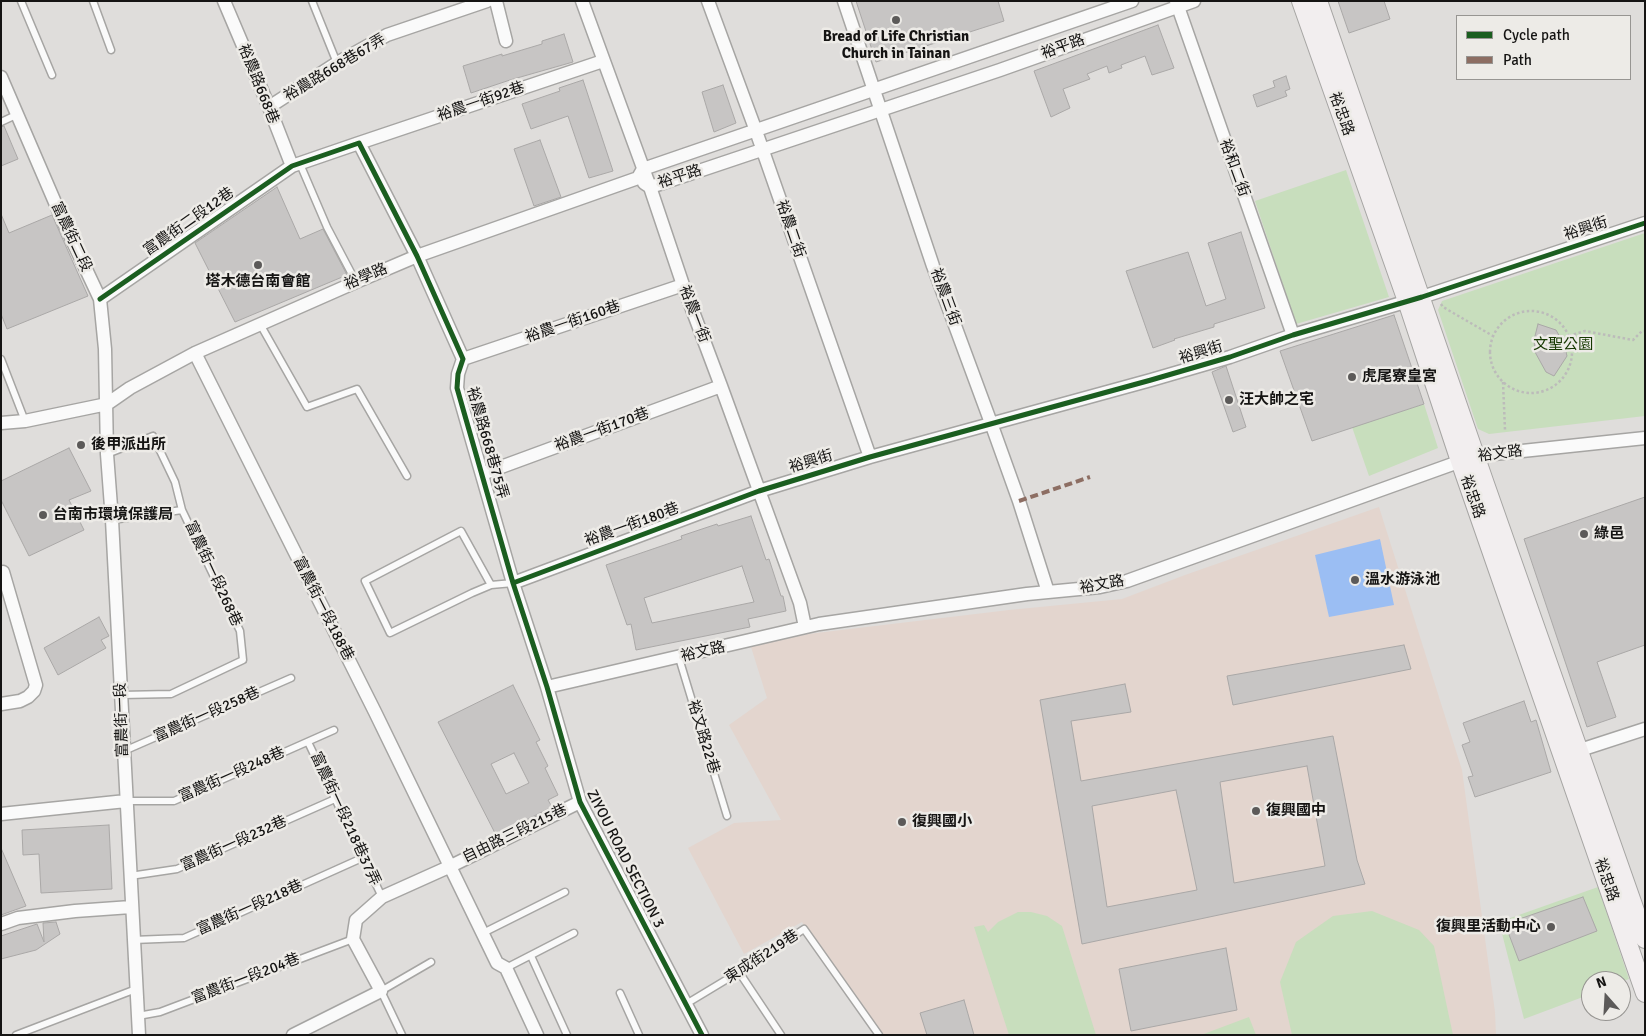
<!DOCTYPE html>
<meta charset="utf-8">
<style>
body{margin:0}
#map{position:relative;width:1646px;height:1036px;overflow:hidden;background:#dfdddb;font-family:Signika,sans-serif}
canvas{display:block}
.frame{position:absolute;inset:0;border:2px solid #151413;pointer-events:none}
.legend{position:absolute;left:1456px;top:15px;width:175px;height:65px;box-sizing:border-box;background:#edebe7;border:1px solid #979592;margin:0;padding:6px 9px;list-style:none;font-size:15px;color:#151413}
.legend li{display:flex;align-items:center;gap:10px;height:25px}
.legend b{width:25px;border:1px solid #979592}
.north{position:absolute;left:1581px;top:971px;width:50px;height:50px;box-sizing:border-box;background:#edebe7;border:1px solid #979592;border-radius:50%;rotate:341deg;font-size:14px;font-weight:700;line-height:20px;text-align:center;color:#151413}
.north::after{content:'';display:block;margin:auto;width:18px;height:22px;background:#5c5a59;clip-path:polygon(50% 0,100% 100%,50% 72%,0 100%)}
</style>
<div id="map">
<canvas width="1646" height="1036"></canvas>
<div class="frame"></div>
<ul class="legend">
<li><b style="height:6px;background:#1b5e20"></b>Cycle path</li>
<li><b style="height:6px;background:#8d6e63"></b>Path</li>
</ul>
<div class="north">N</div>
</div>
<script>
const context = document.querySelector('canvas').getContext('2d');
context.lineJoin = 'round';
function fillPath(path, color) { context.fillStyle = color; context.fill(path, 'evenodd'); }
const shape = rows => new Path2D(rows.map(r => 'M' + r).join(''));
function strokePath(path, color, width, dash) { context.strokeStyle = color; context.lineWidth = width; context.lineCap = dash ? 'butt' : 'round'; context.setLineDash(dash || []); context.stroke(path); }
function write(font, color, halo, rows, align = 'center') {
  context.font = font + ' Signika,"Noto Sans TC",sans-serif'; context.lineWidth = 5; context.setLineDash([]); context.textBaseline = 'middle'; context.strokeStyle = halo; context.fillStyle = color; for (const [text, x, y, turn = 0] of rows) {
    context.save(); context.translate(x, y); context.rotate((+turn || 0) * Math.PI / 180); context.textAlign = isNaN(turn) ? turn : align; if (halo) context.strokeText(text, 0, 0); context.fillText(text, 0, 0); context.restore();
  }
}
fillPath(shape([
 [1379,507,1462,770,1495,1012,1496,1035,882,1035,802,922,744,954,688,848,734,823,781,820,729,725,767,698,751,647,808,634,1009,610,1122,599,1185,575]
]), '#e3d5ce');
fillPath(shape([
 [1346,170,1389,297,1296,324,1255,201],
 [1645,233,1645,416,1489,434,1478,429,1438,310,1442,301],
 [1424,404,1438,448,1369,476,1352,427],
 [1598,887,1629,979,1621,982,1621,981,1591,981,1591,994,1524,1019,1499,922],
 [1372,911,1419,930,1434,946,1453,1035,1292,1035,1280,982,1296,942,1333,916],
 [1018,912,1031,912,1047,916,1062,926,1096,1035,1009,1035,974,927,984,925,988,932,998,922],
 [1249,1017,1256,1035,1201,1035]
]), '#c8debd');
fillPath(shape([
 [1380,539,1394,605,1329,617,1315,555]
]), '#9bbef3');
const building = shape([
 [856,1,998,1,1004,21,876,62,856,1],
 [1338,1,1384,1,1390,19,1349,33,1338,1],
 [1158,25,1174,68,1152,75,1145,56,1121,65,1122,68,1109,73,1107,66,1087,74,1090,79,1063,89,1070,108,1051,117,1034,71,1158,25],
 [564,34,573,62,510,80,471,93,463,66,502,54,502,56,542,44,542,41,564,34],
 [1286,76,1290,89,1285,91,1287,96,1257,107,1253,95,1275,87,1273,81,1286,76],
 [583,80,613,171,589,178,568,116,531,129,522,104,560,91,559,88,583,80],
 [723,85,736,123,714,132,702,92,723,85],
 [4,126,18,159,1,166,1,127,4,126],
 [540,140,561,197,534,206,514,149,540,140],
 [277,187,300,239,323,229,347,275,235,322,195,243,277,187],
 [1,214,9,233,52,215,88,296,7,329,1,314,1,214],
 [1241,232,1265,308,1214,324,1214,327,1174,339,1175,340,1153,348,1126,271,1188,252,1206,306,1226,299,1208,243,1241,232],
 [1394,315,1424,404,1312,441,1280,351,1394,315],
 [1538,324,1556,330,1564,344,1567,356,1554,376,1546,372,1535,352,1534,340,1538,324],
 [1226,366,1246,427,1233,432,1212,372,1226,366],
 [69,448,91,491,69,500,84,530,29,556,1,500,1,481,69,448],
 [1645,497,1645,645,1597,662,1616,717,1587,727,1524,539,1645,497],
 [751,516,766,560,769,559,781,596,783,596,786,611,748,619,750,627,636,650,631,624,627,625,606,565,682,539,681,536,717,524,718,526,751,516],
 [742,566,754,602,652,623,644,598,742,566],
 [99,617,109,636,101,640,106,648,58,675,44,648,99,617],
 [1404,645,1411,669,1233,705,1227,676,1404,645],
 [1125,684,1131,712,1071,721,1081,781,1333,736,1357,860,1365,884,1082,944,1040,700,1125,684],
 [1307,766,1325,866,1234,883,1220,782,1307,766],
 [1176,790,1197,890,1107,907,1092,806,1176,790],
 [513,685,540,740,536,742,548,766,545,768,558,795,548,800,552,807,496,835,438,722,513,685],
 [514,753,529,783,506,794,491,764,514,753],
 [1524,701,1531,722,1536,720,1551,772,1475,797,1468,777,1473,776,1462,745,1470,742,1463,723,1524,701],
 [109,825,112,889,41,893,39,854,23,855,22,830,109,825],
 [1,848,26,906,1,915,1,848],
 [1583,897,1597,931,1519,961,1505,924,1583,897],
 [56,922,60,934,36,950,1,959,1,936,37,924,44,942,43,923,56,922],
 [1226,948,1237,1010,1131,1031,1119,969,1226,948],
 [964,1000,974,1035,927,1035,920,1013,964,1000]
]);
fillPath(building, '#c7c5c4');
strokePath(building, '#aaa8a7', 1);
const lane = shape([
 [21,1,52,75],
 [93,1,111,50],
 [312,1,337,63],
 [1,122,16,115],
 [300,164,327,227,356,282],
 [260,324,307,407,357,389,407,476],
 [1,359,25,421],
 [107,454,153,436,175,482,182,510,240,631,243,660,171,694,121,695],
 [112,520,182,510],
 [491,585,461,531,365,581,390,633,472,593,491,585,513,583],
 [679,658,727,816],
 [308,742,382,897],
 [124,751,291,678],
 [126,801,174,801,334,730],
 [130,876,177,869,335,799],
 [483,933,565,892],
 [133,940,184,938,362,858],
 [531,956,567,1035],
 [506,968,574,933],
 [739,972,781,1035],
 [620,993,639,1035],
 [686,1004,739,972,804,929,879,1035],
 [138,1016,160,1012,353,939],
 [16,1035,136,989],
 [402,1035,381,991,431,962]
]);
const street = shape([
 [224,1,269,107,292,166],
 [496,1,506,41],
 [582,1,650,187,683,285,721,386,800,603,805,627],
 [708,1,756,131,870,457],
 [844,1,933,266,991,423,1019,501,1048,592],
 [1176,1,1293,335],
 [1,77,60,214,100,299,105,349,107,454,112,520,139,1035],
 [269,107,337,63,387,35,487,1],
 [359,143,603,61],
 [639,176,643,169,1132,1],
 [644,183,650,187,663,183,1000,70,1194,1],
 [100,299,292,166,359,143,417,256,463,359,458,374,457,388,513,583,547,687,580,802,702,1035],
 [195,353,375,712,497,963,506,968,537,1035],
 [463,359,683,285],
 [1,423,25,421,107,404,130,388,195,353,356,282,417,256,638,178],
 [482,474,721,386],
 [513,583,759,491,870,457,1151,380,1230,357,1293,335,1422,297,1645,223],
 [547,687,819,624,1027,594,1100,587,1127,581,1475,456,1645,438],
 [1,704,20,701,28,697,34,691,36,685,3,572],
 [1571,753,1645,729],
 [1,814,126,801],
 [1,924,18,918,75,911,131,907],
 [293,1035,381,991,353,939,356,920,382,897,451,866,580,802]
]);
const secondary = shape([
 [1301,1,1407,301,1460,461,1645,993],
 [1318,1,1485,484,1645,939]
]);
strokePath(lane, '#a6a5a3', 9);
strokePath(street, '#a6a5a3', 15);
strokePath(secondary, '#a6a5a3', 20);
strokePath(shape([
 [1441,304,1443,307,1493,336],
 '1490 352a41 41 0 1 1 82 0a41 41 0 1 1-82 0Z',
 [1569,336,1585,331,1633,340,1642,331,1645,331],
 [1503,382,1505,430]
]), '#bcbbba', 2.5, [2.5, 2.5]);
strokePath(lane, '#fafafa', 6);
strokePath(street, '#fafafa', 12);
strokePath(secondary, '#f2eeef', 18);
strokePath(shape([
 [1019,501,1090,477]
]), '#8d6e63', 4, [8, 4]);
strokePath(shape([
 [100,299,292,166,359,143,417,256,463,359,458,374,457,388,513,583,547,687,580,802,702,1035],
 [513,583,759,491,870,457,1151,380,1230,357,1293,335,1422,297,1645,223]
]), '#1b5e20', 5);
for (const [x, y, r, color] of [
 [896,20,5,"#5c5a59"],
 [258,265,5,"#5c5a59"],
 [1352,377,5,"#5c5a59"],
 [1229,400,5,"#5c5a59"],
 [81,445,5,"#5c5a59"],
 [43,515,5,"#5c5a59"],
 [1584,534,5,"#5c5a59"],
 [1355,580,5,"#5c5a59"],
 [1256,811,5,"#5c5a59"],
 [902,822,5,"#5c5a59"],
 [1551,927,5,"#5c5a59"]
]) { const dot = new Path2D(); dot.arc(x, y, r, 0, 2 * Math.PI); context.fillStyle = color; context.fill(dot); strokePath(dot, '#edebe7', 2); }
write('bold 15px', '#151413', '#edebe7', [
 ["Bread of Life Christian",896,37,"center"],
 ["Church in Tainan",896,54,"center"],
 ["塔木德台南會館",258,282,"center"],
 ["虎尾寮皇宮",1362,377],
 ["汪大帥之宅",1239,400],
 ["後甲派出所",91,445],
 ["台南市環境保護局",53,515],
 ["綠邑",1594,534],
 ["溫水游泳池",1365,580],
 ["復興國中",1266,811],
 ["復興國小",912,822],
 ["復興里活動中心",1541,927,"right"]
], 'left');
write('15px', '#151413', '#edebe7', [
 ["裕平路",1063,47,-20],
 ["裕農路668巷67弄",335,68,-31],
 ["裕農路668巷",258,84,68],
 ["裕農一街92巷",481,102,-19],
 ["裕忠路",1341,114,70],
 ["裕和二街",1234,168,70],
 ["裕平路",680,177,-18],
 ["富農街二段12巷",189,222,-35],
 ["裕農二街",790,229,71],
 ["裕興街",1586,229,-18],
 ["富農街二段",71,237,65],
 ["裕學路",366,277,-23],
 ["裕農三街",945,297,70],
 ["裕農一街",694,314,69],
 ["裕農一街160巷",573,322,-19],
 ["裕興街",1201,353,-17],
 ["裕農一街170巷",602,430,-20],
 ["裕農路668巷75弄",487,443,74],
 ["裕文路",1500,454,-7],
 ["裕興街",811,462,-17],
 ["裕忠路",1472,497,71],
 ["裕農一街180巷",632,525,-20],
 ["富農街一段268巷",213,574,65],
 ["裕文路",1102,585,-10],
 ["富農街一段188巷",323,609,63],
 ["裕文路",703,652,-13],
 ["富農街一段258巷",207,715,-24],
 ["富農街一段",122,720,-92],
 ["裕文路22巷",703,737,73],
 ["富農街一段248巷",232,775,-24],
 ["富農街一段218巷37弄",345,819,65],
 ["自由路三段215巷",515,834,-26],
 ["富農街一段232巷",234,844,-24],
 ["ZIYOU ROAD SECTION 3",625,859,63],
 ["裕忠路",1606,880,71],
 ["富農街一段218巷",250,908,-24],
 ["東成街219巷",762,957,-33],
 ["富農街一段204巷",246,979,-21]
]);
write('15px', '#163901', '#edebe7', [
 ["文聖公園",1563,345]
]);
</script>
